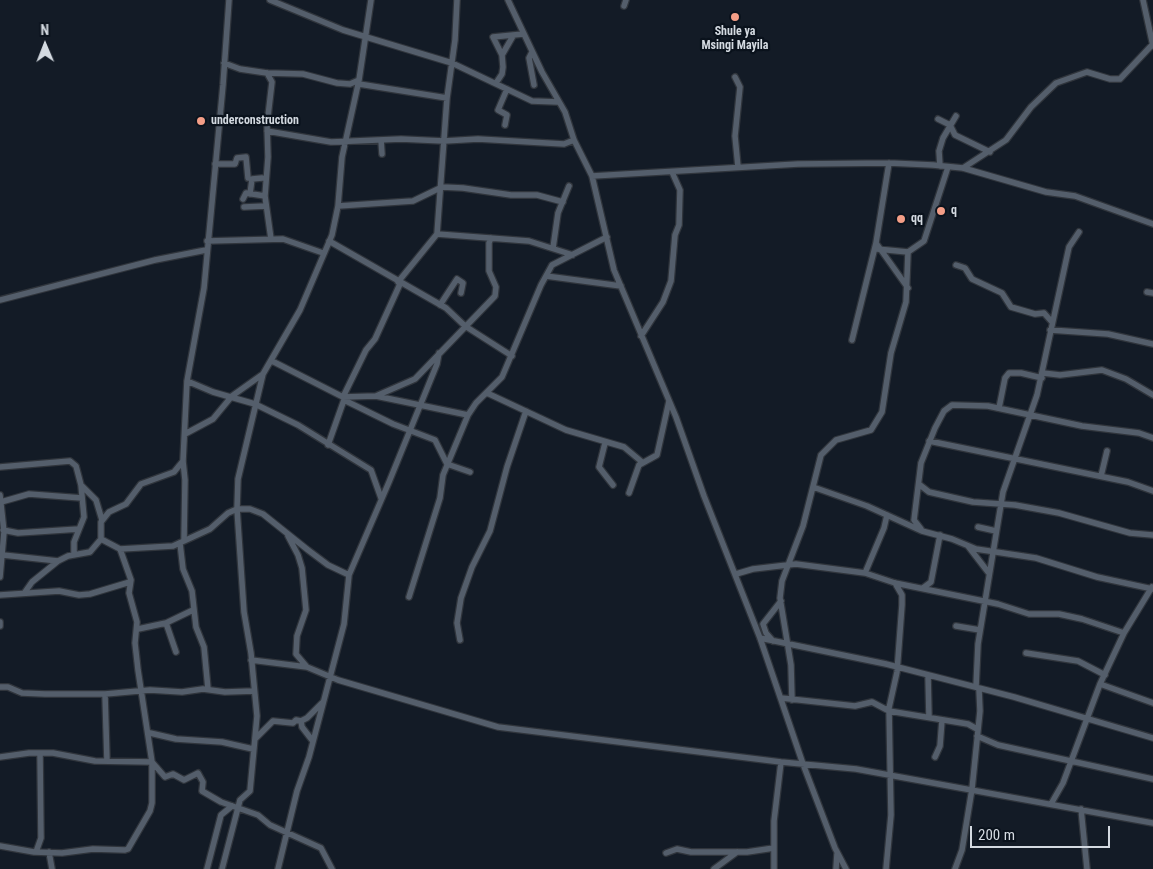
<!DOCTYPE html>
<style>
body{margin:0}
#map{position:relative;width:1153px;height:869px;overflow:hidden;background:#131b26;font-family:"Roboto Condensed",sans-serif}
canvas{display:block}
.north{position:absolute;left:20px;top:20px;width:50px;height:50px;-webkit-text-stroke:4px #0a121c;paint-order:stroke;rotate:359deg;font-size:14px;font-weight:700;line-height:20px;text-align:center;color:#d4dae1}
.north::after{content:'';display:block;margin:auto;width:18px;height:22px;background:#d4dae1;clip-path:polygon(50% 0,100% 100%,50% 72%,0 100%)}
.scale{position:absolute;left:970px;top:826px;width:140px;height:22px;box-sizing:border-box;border:2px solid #d4dae1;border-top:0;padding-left:6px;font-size:15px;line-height:18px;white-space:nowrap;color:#d4dae1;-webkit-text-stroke:4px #0a121c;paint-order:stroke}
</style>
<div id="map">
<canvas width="1153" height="869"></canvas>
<div class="north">N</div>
<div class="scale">200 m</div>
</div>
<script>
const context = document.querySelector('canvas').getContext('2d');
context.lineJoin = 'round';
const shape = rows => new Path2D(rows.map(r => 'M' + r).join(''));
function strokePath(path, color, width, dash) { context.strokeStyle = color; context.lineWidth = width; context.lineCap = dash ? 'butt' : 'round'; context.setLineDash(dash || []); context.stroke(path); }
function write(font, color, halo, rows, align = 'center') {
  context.font = font + ' "Roboto Condensed",sans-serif'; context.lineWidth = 4.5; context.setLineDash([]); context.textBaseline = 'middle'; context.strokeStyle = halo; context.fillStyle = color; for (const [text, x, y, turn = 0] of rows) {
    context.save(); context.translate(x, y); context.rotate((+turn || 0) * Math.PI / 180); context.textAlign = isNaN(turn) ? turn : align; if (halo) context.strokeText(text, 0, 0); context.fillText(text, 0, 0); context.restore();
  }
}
const minor = shape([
 [270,0,343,30,452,63,532,101,558,102],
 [508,0,542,72,565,112,574,140,592,176,614,270,676,417,704,496,760,638,803,764,835,848,846,869],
 [1143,0,1153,46],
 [624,6,626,0],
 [532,52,529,58,534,85],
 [502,55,513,36],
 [224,63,240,69,267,73,303,74,337,83,350,84,359,80],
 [267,73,272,82,267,125,268,157,265,196,271,239],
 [735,77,740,87,735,136,738,167],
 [496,83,502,74,503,67,502,55,493,37,523,34],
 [359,84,447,98],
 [938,119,950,125,955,135,990,152],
 [505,125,507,115,498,110,507,89],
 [267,131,331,142,401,139,444,141,478,139,564,144,574,140],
 [381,140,382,154],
 [889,163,876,243,908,288],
 [215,164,235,164,237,158,246,157,248,178],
 [940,166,939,151,943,138,956,116],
 [963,168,1006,140,1031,107,1056,83,1087,72,1110,79,1120,79,1152,45],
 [592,176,798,164,889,163,933,165,963,168,1046,192,1075,196,1153,224],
 [250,194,252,179,262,178],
 [243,199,246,193,265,196],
 [338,206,413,201,442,187,463,188,511,195,537,195,563,202],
 [244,207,266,206],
 [437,234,529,241,573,255],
 [207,241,283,239,323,253],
 [329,241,446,308,465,326,512,356],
 [553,248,558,213,569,186],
 [877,249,908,252,924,241,948,167],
 [956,265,965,268,972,279,1002,293,1011,307,1035,314,1044,313,1052,322],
 [546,276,621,286],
 [398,282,437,234,447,98,455,40,457,0],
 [1147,292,1153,293],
 [0,300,155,260,206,250],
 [440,305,457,279,463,283,461,293],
 [1050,330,1108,334,1153,344],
 [641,336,663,302,671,281,675,235,679,225,680,190,672,172],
 [852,340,876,243],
 [272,361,343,397,376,396,468,415],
 [1043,373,1060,375,1102,370,1126,379,1153,395],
 [187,381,213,392,255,404,298,425,371,470,381,498],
 [487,393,566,430,624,447,642,462],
 [376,396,415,379,495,296,496,287,489,271,489,243,491,238],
 [343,397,366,350,375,339,400,284],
 [344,400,393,424,435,440,447,464,470,472],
 [999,408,1005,378,1009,373,1021,373,1042,378],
 [185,434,213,419,232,396,263,374],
 [929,441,1128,482,1153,491],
 [605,443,599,467,613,485],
 [328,445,345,397],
 [0,467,70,461,76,466,81,485,96,500,102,520],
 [1101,476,1107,451],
 [920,485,929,492,973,502,1015,505,1059,513,1130,533,1153,535],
 [813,487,867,506,922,531,952,539,976,549,1036,558,1097,577,1153,589],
 [629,493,639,465,657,455,669,401],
 [0,495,4,532,0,577],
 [1,502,29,494,82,498],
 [978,527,996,531],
 [921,529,914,520,921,463,935,428,944,411,952,405,988,406,1082,426,1139,433,1153,438],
 [3,530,18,533,79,529],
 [288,536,298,555,302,568,306,610,297,636,296,654,307,667],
 [184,541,185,480,183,461,187,381,204,288,223,85,229,0],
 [180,543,183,569,192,591,196,627,204,647,208,689],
 [968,546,988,572],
 [120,549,173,546,210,529,228,513,237,509,250,509,263,514,308,550,328,565,349,575],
 [74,554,74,542,84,517,81,485],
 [3,555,58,561],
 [865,573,884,528,887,515],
 [736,574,753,569,796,564,865,573,895,583,998,604,1029,614,1059,614,1082,619,1124,633],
 [923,588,931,582,940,535],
 [27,592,25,592,32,582,58,561,68,556,90,552,101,539,101,522,109,512,126,504,141,484,174,472,183,461],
 [0,595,59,591,79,595,90,594,130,582],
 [409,597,440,498,443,475,468,415,476,403,502,377,541,285,552,265,607,237],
 [0,622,0,626],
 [166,623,176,652],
 [956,626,980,630],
 [138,629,166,623,193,610],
 [760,638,886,664,1014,697,1153,738],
 [460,640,457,623,461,598,472,567,490,531,507,467,526,411],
 [773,641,766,633,763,624,781,601],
 [1026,653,1078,661,1105,675],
 [251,660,307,667,338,680,498,727,781,762,856,769,1153,823],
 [928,675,929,717],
 [1100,684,1153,703],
 [0,687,8,687,22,693,45,694,105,694,150,690,182,692,203,689,225,692,254,691],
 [976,687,978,644,1003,492,1037,395,1069,247,1079,232],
 [105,694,107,761],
 [781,698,855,706,872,702,889,711,968,724,977,729],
 [792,700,791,665,780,598,782,581,803,526,821,455,836,440,871,430,882,412,891,353,906,302,908,252],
 [301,721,307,718,322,703],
 [150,733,176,739,222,742,253,749],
 [977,736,998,745,1153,779],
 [255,739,273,721,293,723,296,720,301,721,302,727,312,740],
 [0,757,29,753,53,753,95,761,152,762,165,777,173,774,184,780,198,773,203,782,202,791,221,802,258,815,270,825,321,848,332,869],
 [935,757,940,746,942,720],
 [1051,804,1063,783,1100,684,1124,633,1152,587],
 [1081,809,1087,869],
 [0,846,34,852,62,853,93,849,125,850,128,849,150,811,152,803,152,762,138,670,135,643,137,622,129,593,131,580,120,549,101,539],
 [36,852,41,838,40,753],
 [49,852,52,869],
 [666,853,677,849,691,852,747,852,774,848],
 [207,869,221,815,232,806],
 [222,869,240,800,250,791,257,716,251,653,244,612,237,509,238,479,263,374,300,310,332,235,338,206,342,157,359,80,371,0],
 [278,869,297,791,309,757,344,624,349,575,389,482,437,364,439,353],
 [714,869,737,852],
 [774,869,774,821,781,762],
 [836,869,837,854],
 [886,869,891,815,889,708,897,672,902,605,902,595,895,583],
 [955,869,962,850,972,789,980,711,979,689]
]);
strokePath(minor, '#30353c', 8);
strokePath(minor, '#545e6b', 5.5);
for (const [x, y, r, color] of [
 [735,17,5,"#f49e87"],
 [201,121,5,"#f49e87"],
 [941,211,5,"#f49e87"],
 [901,219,5,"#f49e87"]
]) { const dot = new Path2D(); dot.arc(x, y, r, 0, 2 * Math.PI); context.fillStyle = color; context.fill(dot); strokePath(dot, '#0a121c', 2); }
write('bold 12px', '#d4dae1', '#0a121c', [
 ["Shule ya",735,32,"center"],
 ["Msingi Mayila",735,46,"center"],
 ["underconstruction",211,121],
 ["q",951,211],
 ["qq",911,219]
], 'left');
</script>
